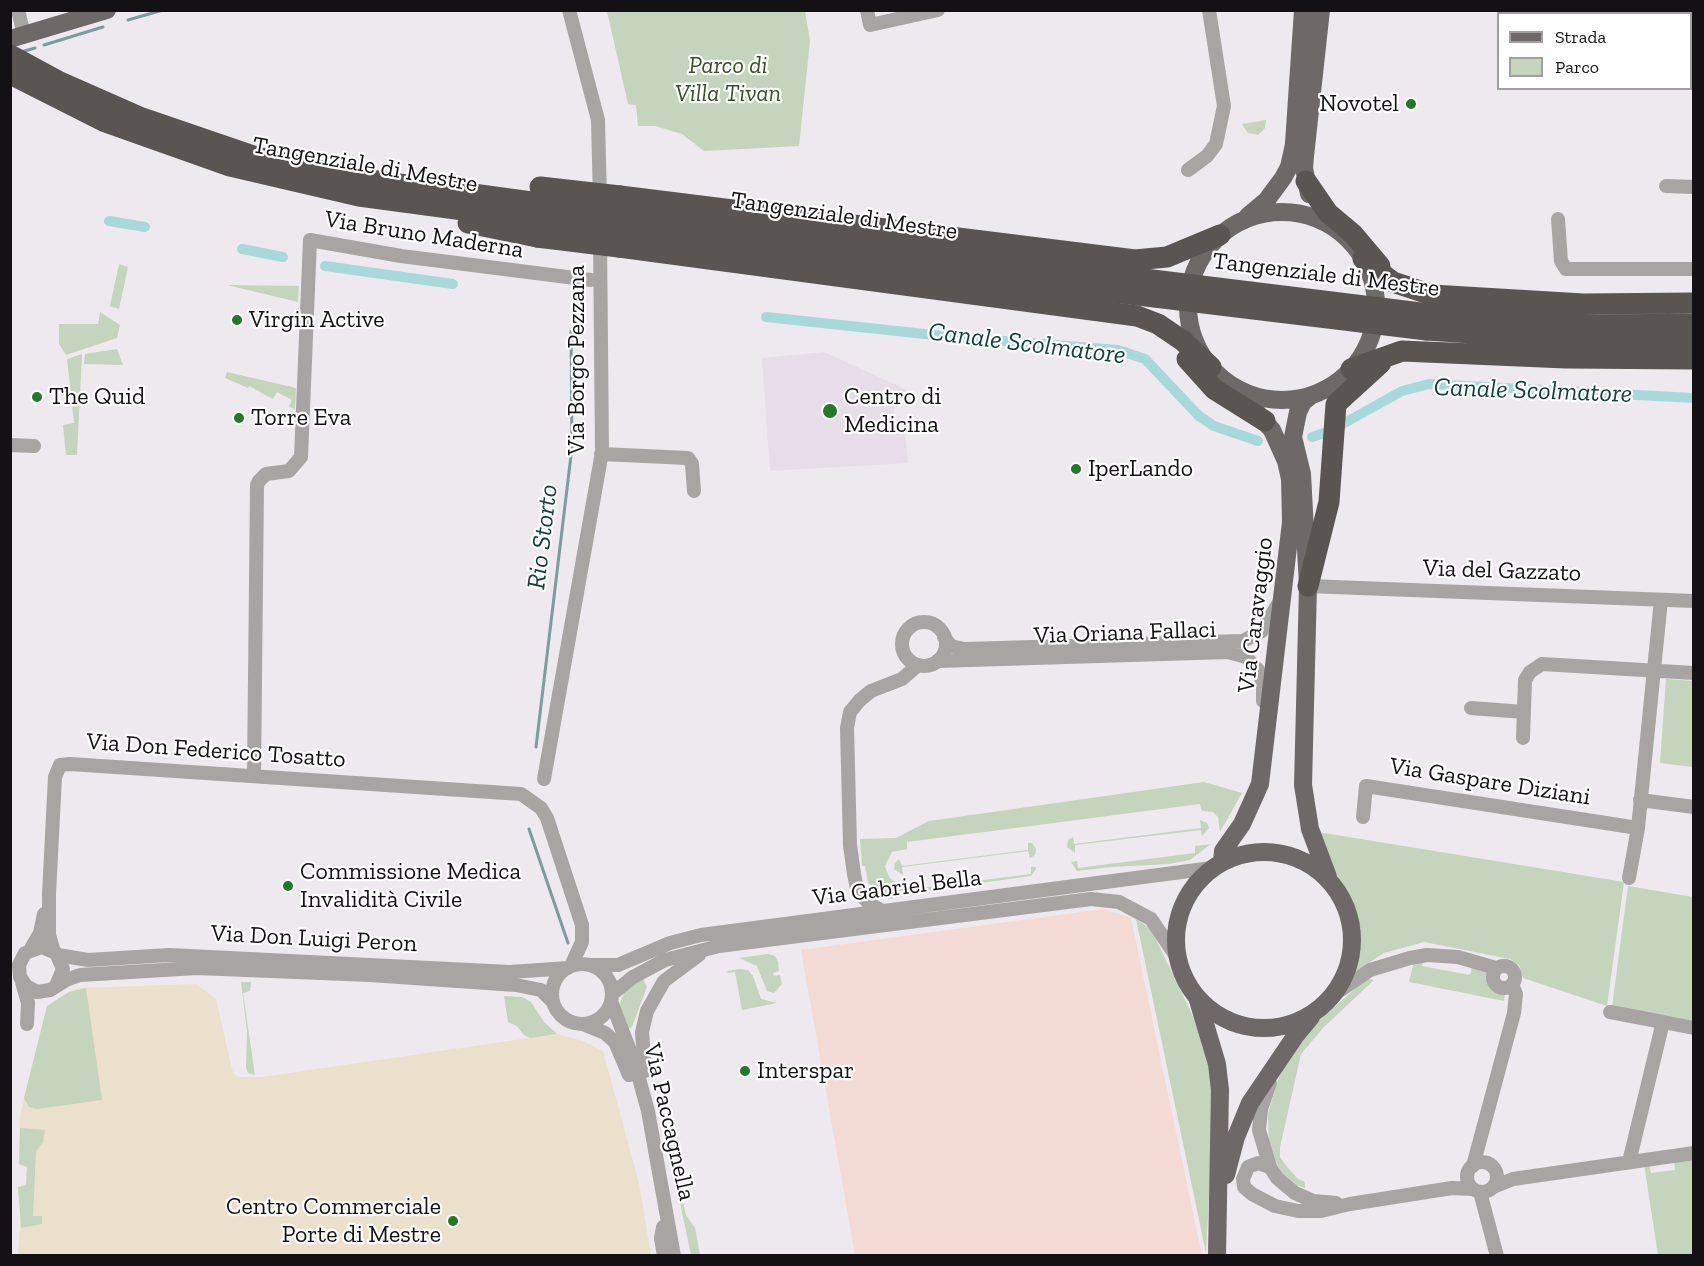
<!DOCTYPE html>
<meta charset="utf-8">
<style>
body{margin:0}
#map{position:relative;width:1704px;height:1266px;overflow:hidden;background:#ede9ee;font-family:"Zilla Slab",serif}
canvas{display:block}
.frame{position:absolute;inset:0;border:12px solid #131113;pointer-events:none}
.legend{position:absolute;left:1497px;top:12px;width:195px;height:78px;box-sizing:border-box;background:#fff;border:2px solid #a1a0a1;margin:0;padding:8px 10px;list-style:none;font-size:18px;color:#131113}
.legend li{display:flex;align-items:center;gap:12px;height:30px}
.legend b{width:30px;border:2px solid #a1a0a1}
</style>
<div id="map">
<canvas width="1704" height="1266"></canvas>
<div class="frame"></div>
<ul class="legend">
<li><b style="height:8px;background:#6e6968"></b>Strada</li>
<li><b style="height:16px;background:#c4d4bd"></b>Parco</li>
</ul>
</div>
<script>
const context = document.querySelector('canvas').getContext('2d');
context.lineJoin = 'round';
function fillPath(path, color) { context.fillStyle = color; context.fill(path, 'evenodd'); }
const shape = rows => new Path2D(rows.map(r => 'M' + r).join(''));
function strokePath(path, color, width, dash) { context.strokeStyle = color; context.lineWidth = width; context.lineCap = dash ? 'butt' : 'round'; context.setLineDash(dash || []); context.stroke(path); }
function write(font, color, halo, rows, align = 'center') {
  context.font = font + ' "Zilla Slab",serif'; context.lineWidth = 4.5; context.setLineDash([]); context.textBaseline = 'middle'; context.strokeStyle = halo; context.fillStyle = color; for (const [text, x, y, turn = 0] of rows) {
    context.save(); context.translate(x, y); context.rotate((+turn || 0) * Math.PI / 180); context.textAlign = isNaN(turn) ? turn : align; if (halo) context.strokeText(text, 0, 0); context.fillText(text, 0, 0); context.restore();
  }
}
fillPath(shape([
 [196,984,216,999,233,1073,238,1077,262,1077,557,1034,583,1041,603,1051,639,1183,651,1255,18,1255,21,1216,18,1187,26,1185,27,1168,19,1164,20,1117,47,1006,69,992,81,988]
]), '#eae0cb');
fillPath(shape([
 [1103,909,1131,918,1202,1255,855,1255,801,950]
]), '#f4dad5');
fillPath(shape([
 [824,352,907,390,897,399,894,410,896,420,894,421,905,435,908,463,770,471,762,358]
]), '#e6dde8');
fillPath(shape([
 [607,11,805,11,810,41,799,146,704,151,682,134,655,126,638,126,636,105,628,104],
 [1266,120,1265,128,1258,135,1248,133,1242,124],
 [119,264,128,267,119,309,110,306],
 [227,285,299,286,298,302],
 [100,312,120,325,117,338,66,355,59,344,59,324,98,324],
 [117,349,123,365,84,364,85,354],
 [82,354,77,455,66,455,63,425,74,423,67,359],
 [227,372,296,388,295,409,289,407,292,400,277,392,273,399,249,386,248,388,225,378],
 [1666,679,1693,681,1693,767,1660,763],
 [1204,782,1242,793,1220,832,1218,817,1213,812,1202,811,1200,804,907,842,907,849,892,852,885,866,889,877,896,883,904,883,905,890,1031,874,1031,867,1036,867,1036,869,1031,876,923,891,891,899,876,894,868,882,865,866,862,866,860,839,896,838,929,821],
 [1200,820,1207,823,1209,828,1202,836,1201,830,1075,845,1075,853,1067,847,1068,840,1073,837,1074,844,1201,828],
 [1318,832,1624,882,1607,1006,1523,978,1519,965,1510,959,1424,942,1384,953,1352,974,1359,944,1358,923],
 [1028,843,1032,843,1036,849,1035,855,1030,858,1028,851,902,867,903,875,894,869,895,863,899,859,902,866,1028,850],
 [1211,844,1190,860,1169,864,1111,867,1077,871,1071,862,1077,861,1078,868,1195,853,1195,846],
 [1628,886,1693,897,1693,1024,1612,1007],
 [1136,919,1151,929,1200,1031,1211,1060,1213,1117,1206,1253],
 [768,954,775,956,778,962,779,971,773,973,774,976,780,975,782,984,774,993,767,991,757,966,739,958],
 [1414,961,1423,961,1422,966,1470,975,1472,967,1483,970,1488,973,1494,988,1505,992,1504,1001,1409,982],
 [740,969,748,970,753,976,761,999,777,1003,742,1010,735,972,728,973,727,971],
 [642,977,647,987,632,1027,628,1029,620,1007,621,1000,626,989],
 [1367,978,1374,980,1324,1027,1301,1054,1280,1147,1280,1157,1288,1168,1298,1179,1305,1182,1305,1188,1297,1185,1281,1172,1269,1147,1268,1113,1278,1080,1285,1062,1312,1027],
 [241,982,251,982,250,991,243,993,255,1075,248,1073,246,1068,247,1031],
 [86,988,102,1100,37,1109,29,1107,24,1098,47,1006,69,992],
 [504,996,522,997,531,1002,544,1022,557,1034,530,1038,524,1035,517,1026,508,1022],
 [20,1128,45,1130,43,1142,36,1151,33,1216,42,1216,42,1224,21,1228,18,1187,26,1185,27,1167,19,1164],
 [1693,1158,1693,1255,1658,1255,1644,1164,1649,1164,1651,1173,1675,1170,1674,1160],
 [676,1171,686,1215,695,1228,700,1255,691,1255,674,1174]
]), '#c4d4bd');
strokePath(shape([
 [128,20,163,10],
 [44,45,103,27],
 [21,52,35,48],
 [536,747,572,447,571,331],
 [529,829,568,943]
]), '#7b9d9e', 3);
strokePath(shape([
 [109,221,145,227],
 [242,249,283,257],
 [325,266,453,284],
 [766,317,953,337,1118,350,1145,359,1199,416,1214,426,1258,441],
 [1312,437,1330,431,1402,391,1429,384,1694,398]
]), '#a8d9da', 10);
strokePath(shape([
 [18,10,24,35],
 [569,10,598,120,600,200],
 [867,10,870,25,938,10],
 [1188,170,1207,156,1216,144,1224,106,1209,10],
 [1666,186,1694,187],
 [1558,219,1561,261,1566,269,1694,269],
 [10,445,34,446],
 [601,454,688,458,692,464,694,491],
 [1308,586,1694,601],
 '902 644a22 22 0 1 1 44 0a22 22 0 1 1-44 0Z',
 [944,637,951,646,964,649,1243,641,1262,631,1278,604],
 [937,661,1228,652,1246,657,1258,670,1263,683,1263,701],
 [1471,708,1524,712],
 [1523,738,1525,680,1530,672,1542,664,1694,673],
 [254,775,257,485,259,481,266,474,289,471,301,457,310,240,401,256,591,280],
 [544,779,602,452,600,238],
 [1640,800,1694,807],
 [1363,817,1366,786,1638,828],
 [1629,878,1638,828,1661,600],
 [886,913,870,904,862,896,857,889,854,874,850,845,847,728,850,712,860,700,871,691,902,679,918,665],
 [30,950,40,933,44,914],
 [54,952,49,935,49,894,55,777,60,765,70,764,521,794,541,808,547,818,582,925,582,942,571,966],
 [58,955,88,960,169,955,510,972,568,968],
 '552 994a30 30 0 1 1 60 0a30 30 0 1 1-60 0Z',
 [592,965,618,965,670,943,701,935,1212,868],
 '1493 977a11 11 0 1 1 22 0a11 11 0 1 1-22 0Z',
 [22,982,28,1003,27,1024],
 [56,986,63,969,56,953,42,947,25,953,19,965,20,977,26,986,37,992,50,990,66,980,80,975,197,968,370,975,516,985,541,990,553,1002],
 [612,994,633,977,665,960,719,946,1091,899,1119,902,1151,919,1178,959],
 [1332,996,1370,970,1410,958,1427,955,1458,957,1496,968],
 [611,1001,635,1064,648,1111,674,1256],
 [1610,1012,1663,1022,1629,1162],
 [1663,1022,1694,1028],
 [583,1024,605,1033,615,1042,629,1075],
 [645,1071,642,1032,647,1011,664,981,699,955],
 [1270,1083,1261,1109,1259,1130,1270,1167,1277,1178,1295,1193,1313,1201,1336,1203],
 '1467 1177a15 15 0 1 1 30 0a15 15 0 1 1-30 0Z',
 [1473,1166,1514,1013,1516,994,1512,984],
 [1270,1167,1258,1163,1248,1167,1243,1179,1244,1187,1252,1194,1275,1206,1298,1211,1321,1211,1350,1204,1452,1188,1472,1189],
 [1493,1187,1513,1179,1694,1153],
 [1480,1192,1497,1256],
 [663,1227,661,1238,664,1256]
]), '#a7a4a3', 14);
strokePath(shape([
 [10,39,107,10],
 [1294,143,1303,10],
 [1309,194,1304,168,1305,156,1321,10],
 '1188 306a94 94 0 1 1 188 0a94 94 0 1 1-188 0Z',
 [1248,216,1266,201,1283,178,1289,167,1297,131],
 [1312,395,1303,402,1298,412,1293,437,1302,474,1308,586,1303,785,1310,829,1328,877],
 '1176 940a88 88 0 1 1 176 0a88 88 0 1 1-176 0Z',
 [1222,862,1223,851,1242,824,1260,784,1291,522,1290,479,1286,461,1272,430,1256,412],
 [1197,997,1217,1064,1220,1090,1217,1256],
 [1226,1175,1236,1137,1250,1103,1296,1035,1311,1017]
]), '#6e6968', 18);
strokePath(shape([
 [10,55,58,81,142,118,256,157,362,179,539,203],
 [10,74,103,121,230,166,359,196,538,220],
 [1306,181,1328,213,1353,234,1380,266],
 [620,196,1135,260,1167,257,1220,235],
 [619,213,990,260],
 [468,223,537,237],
 [620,230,989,277],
 [619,247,1137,316,1158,324,1183,341,1211,367],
 [1363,259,1393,282,1432,295,1583,304,1694,303],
 [1429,314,1598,325,1694,324],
 [1427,330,1562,339,1694,342],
 [1187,359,1214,389,1265,421],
 [1351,369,1402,351,1566,358,1694,359],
 [1308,586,1329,502,1336,404,1381,363]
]), '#5a5453', 21);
strokePath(shape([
 [540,187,620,196],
 [539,203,619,213],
 [538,220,620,230],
 [537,237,619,247],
 [990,260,1429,314],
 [989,277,1427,330]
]), '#5a5453', 21);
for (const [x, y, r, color] of [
 [1411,104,6,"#227927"],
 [237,320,6,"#227927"],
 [37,397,6,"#227927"],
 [830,411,8,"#227927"],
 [239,418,6,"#227927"],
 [1076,469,6,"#227927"],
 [288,886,6,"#227927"],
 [745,1071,6,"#227927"],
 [453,1221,6,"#227927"]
]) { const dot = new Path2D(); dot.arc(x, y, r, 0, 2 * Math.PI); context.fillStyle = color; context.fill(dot); strokePath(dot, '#fff', 2); }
write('italic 24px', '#345223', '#fff', [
 ["Parco di",728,66],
 ["Villa Tivan",728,94]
]);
write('24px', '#131113', '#fff', [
 ["Novotel",1399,104,"right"],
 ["Virgin Active",249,320],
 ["The Quid",49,397],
 ["Centro di",844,397],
 ["Medicina",844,425],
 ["Torre Eva",251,418],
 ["IperLando",1088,469],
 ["Commissione Medica",300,872],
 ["Invalidità Civile",300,900],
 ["Interspar",757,1071],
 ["Centro Commerciale",441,1207,"right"],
 ["Porte di Mestre",441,1235,"right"]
], 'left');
write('24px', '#131113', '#fff', [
 ["Tangenziale di Mestre",365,165,10],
 ["Tangenziale di Mestre",844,216,8],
 ["Via Bruno Maderna",424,235,9],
 ["Tangenziale di Mestre",1326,275,7],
 ["Via Borgo Pezzana",577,360,-90],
 ["Via del Gazzato",1502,571,2],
 ["Via Caravaggio",1256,615,-83],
 ["Via Oriana Fallaci",1125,633,-2],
 ["Via Don Federico Tosatto",216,751,4],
 ["Via Gaspare Diziani",1490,782,9],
 ["Via Gabriel Bella",897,888,-7],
 ["Via Don Luigi Peron",314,939,3],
 ["Via Paccagnella",669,1122,77]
]);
write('italic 26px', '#103f40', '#fff', [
 ["Canale Scolmatore",1027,344,7],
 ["Canale Scolmatore",1533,391,2],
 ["Rio Storto",543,537,-83]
]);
</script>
